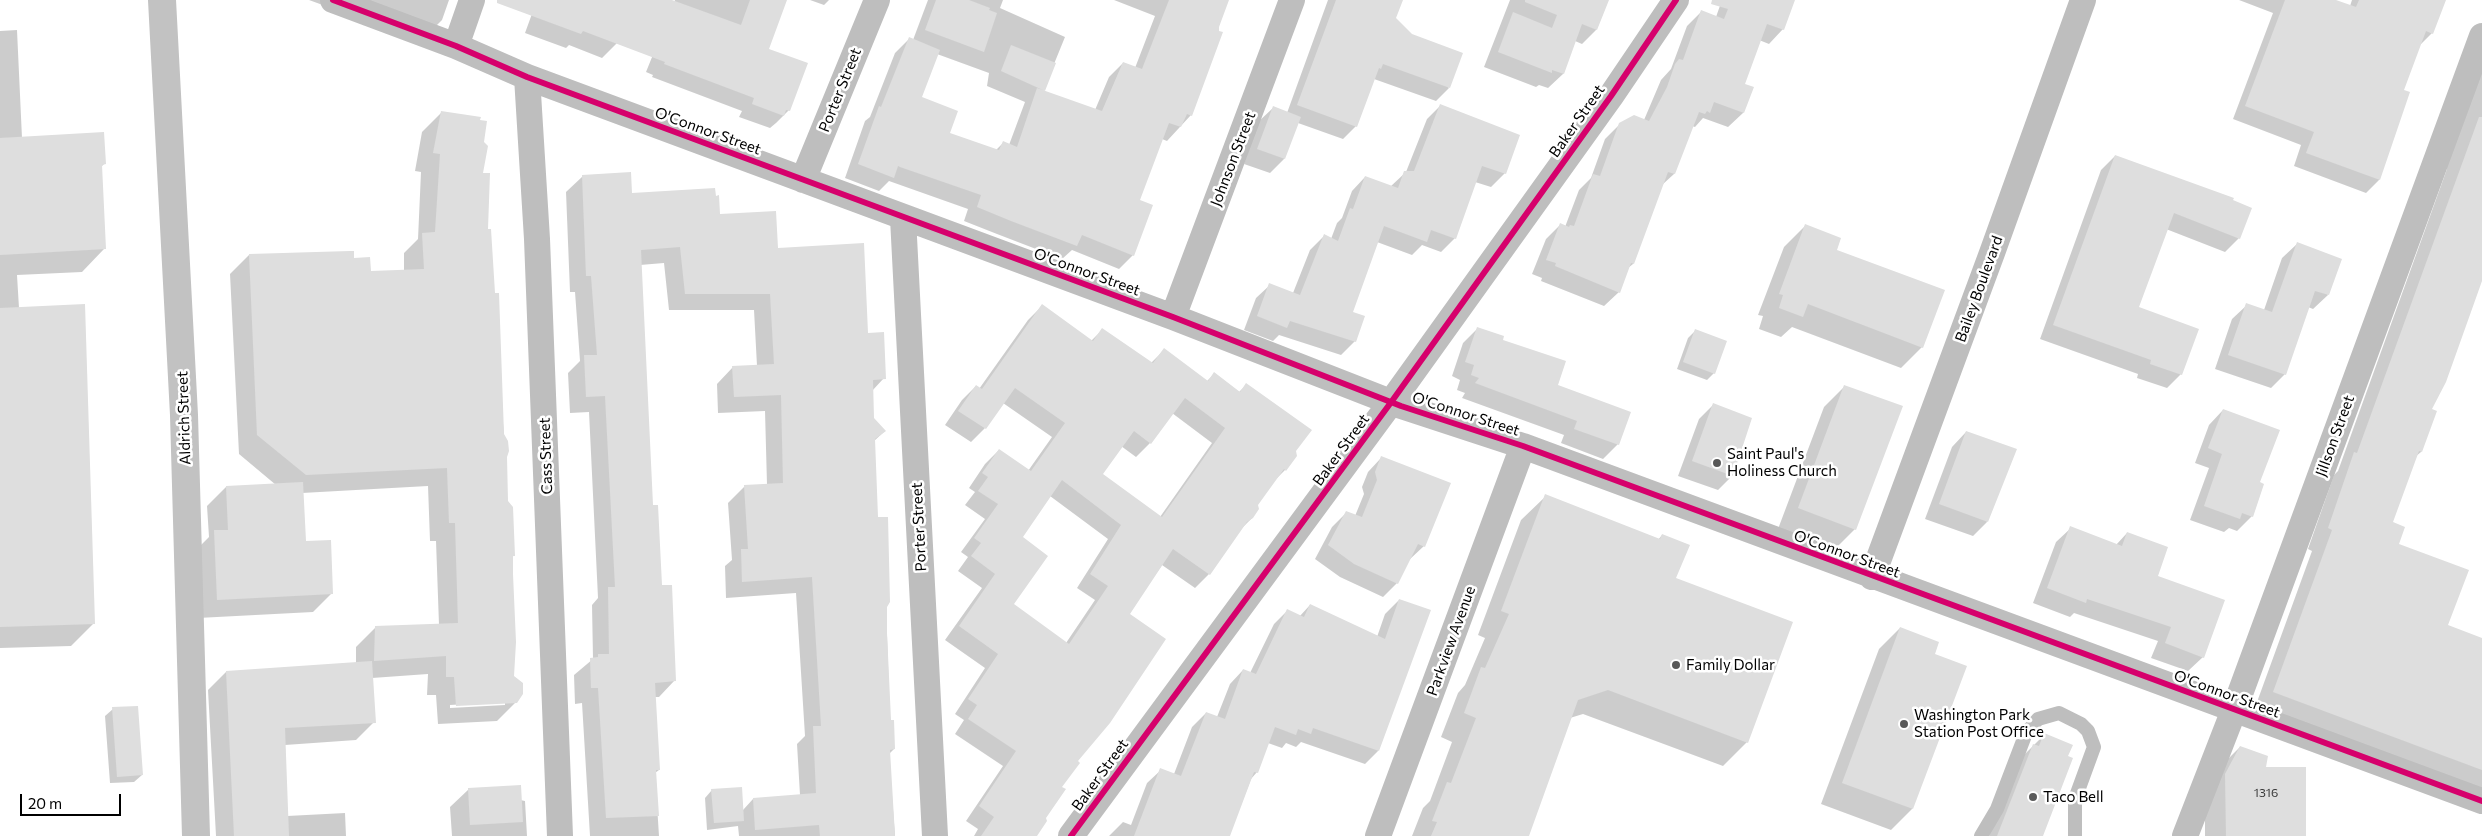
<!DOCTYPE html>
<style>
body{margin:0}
#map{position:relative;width:2482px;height:836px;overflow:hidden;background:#fff;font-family:Commissioner,sans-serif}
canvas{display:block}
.scale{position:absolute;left:20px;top:794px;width:101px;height:22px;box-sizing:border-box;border:2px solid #000;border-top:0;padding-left:6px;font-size:15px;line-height:18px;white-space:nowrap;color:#000;-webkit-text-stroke:4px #fff;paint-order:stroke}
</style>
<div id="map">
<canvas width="2482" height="836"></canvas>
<div class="scale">20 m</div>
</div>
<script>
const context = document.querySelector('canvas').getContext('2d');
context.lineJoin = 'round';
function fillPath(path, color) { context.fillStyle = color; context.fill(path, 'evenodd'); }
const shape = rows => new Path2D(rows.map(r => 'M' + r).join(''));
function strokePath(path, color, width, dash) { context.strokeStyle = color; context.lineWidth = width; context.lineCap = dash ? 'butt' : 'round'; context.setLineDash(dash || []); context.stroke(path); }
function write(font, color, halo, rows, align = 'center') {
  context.font = font + ' Commissioner,sans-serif'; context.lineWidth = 5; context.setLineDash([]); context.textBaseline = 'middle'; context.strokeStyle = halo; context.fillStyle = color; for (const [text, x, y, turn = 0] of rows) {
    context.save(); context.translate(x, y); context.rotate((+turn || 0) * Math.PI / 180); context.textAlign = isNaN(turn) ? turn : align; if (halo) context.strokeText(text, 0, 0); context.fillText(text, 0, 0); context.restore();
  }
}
fillPath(shape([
 [309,0,449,0,442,20,421,41],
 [537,0,632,0,617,43,602,58,569,45,566,48,525,33],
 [675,0,786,0,767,50,789,110,776,123,770,128,739,117,742,111,652,77,653,75,646,72],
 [810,0,829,0,824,5],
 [928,0,1003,0,1000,8,1065,37,1043,91,1095,110,1109,77,1123,63,1135,68,1155,16,1114,0,1227,0,1191,115,1167,141,1162,139,1139,200,1133,255,1119,269,1072,250,1062,259,997,234,964,221,968,209,889,181,879,191,845,178,865,121,870,117,895,53,909,39,913,40],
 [937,54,989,73,987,86,1025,102,1009,145,1003,143,996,150,948,134,920,98],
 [1328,0,1402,0,1395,18,1449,88,1436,101,1374,79,1356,126,1343,139,1298,123,1284,159,1270,173,1244,164,1258,122,1273,108,1287,113],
 [1510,0,1608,0,1596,30,1582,44,1575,41,1563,74,1548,88,1539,85,1536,87,1484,67],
 [1722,0,1793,0,1783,29,1769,44,1759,40,1743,84,1752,88,1743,113,1728,127,1703,118,1695,127,1692,126,1674,174,1662,185,1633,264,1628,268,1619,292,1604,306,1541,281,1542,278,1532,274,1546,239,1560,225,1565,227,1579,190,1591,178,1605,139,1620,124,1644,120,1661,80,1671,69,1687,26,1702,11,1716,17],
 [2239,0,2332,0,2350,6,2352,0,2445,0,2432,33,2419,46,2402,91,2379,180,2366,193,2294,166,2301,145,2233,119,2273,13],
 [17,30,22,138,104,164,101,167,104,249,82,272,17,275,19,308,94,623,71,646,0,648,0,31],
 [2482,55,2482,279,2430,410,2421,452,2415,457,2391,523,2398,544,2446,626,2482,639,2482,799,2253,713,2312,551,2308,549,2334,475,2338,471,2447,169,2442,167],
 [1441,105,1505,173,1491,187,1475,182,1455,238,1441,252,1422,245,1412,255,1377,242,1351,313,1355,341,1341,355,1279,335,1273,341,1244,330,1256,298,1270,285,1293,293,1310,250,1324,236,1331,239,1337,223,1342,218,1352,191,1365,177,1390,187,1406,172,1427,119],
 [441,113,483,142,481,174,506,457,507,501,514,555,512,558,513,677,516,702,497,721,438,724,436,695,427,695,428,674,372,678,374,722,356,740,285,745,287,816,345,813,346,836,216,836,208,690,226,672,356,663,356,647,375,628,439,625,436,541,430,541,428,486,302,493,304,542,331,594,313,612,198,618,196,550,209,537,207,506,226,487,276,485,239,454,230,274,249,255,353,260,370,272,404,271,404,253,418,239,421,172,415,171,422,132],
 [505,702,505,705,450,708,450,705],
 [2115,156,2239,238,2225,252,2166,229,2137,308,2181,374,2167,388,2137,378,2138,374,2040,339,2101,170],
 [583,176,631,195,718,215,777,249,867,334,884,378,872,391,873,419,885,431,874,441,877,519,886,606,890,722,894,749,889,754,895,836,739,836,738,826,707,830,705,798,712,790,743,810,753,799,800,795,797,744,805,736,796,593,726,598,725,566,732,560,728,503,745,486,767,485,765,411,718,413,717,384,733,367,757,366,754,310,669,310,664,263,640,265,652,507,660,587,675,680,659,697,655,697,659,770,655,773,659,836,590,836,582,703,575,704,574,675,593,659,592,605,598,598,589,412,570,413,568,373,580,361,575,292,570,292,566,192],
 [1805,226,1836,250,1922,347,1901,368,1792,327,1781,337,1759,329,1763,316,1758,315,1784,247],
 [2297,244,2328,295,2313,309,2308,307,2285,374,2271,388,2215,369,2232,319,2247,305,2264,310,2282,258],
 [1042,306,1091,341,1102,330,1151,363,1164,350,1207,381,1214,374,1239,392,1246,385,1295,451,1285,470,1272,483,1257,504,1252,518,1241,529,1209,574,1195,588,1162,565,1128,614,1076,762,1060,787,1036,836,974,836,978,829,966,821,1003,766,955,734,964,720,955,714,985,668,945,640,982,588,958,571,968,557,961,552,985,519,965,505,975,492,969,488,985,464,999,450,1028,471,1052,437,1003,403,985,428,971,442,945,425,962,400,976,386,979,389,1028,320],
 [1172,413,1212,443,1160,517,1101,474,1121,446,1136,457,1150,443],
 [1050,496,1108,539,1077,588,1095,600,1066,643,1012,605,1021,538],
 [1478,328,1501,340,1556,386,1618,444,1603,459,1561,443,1564,435,1462,398,1465,393,1457,390,1460,380,1452,376,1463,343],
 [1695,331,1714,373,1707,380,1677,369,1688,338],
 [1845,386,1855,529,1834,550,1778,529,1824,407],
 [1713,405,1732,476,1718,490,1678,476,1699,419],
 [2223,410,2259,483,2252,516,2237,531,2229,528,2224,532,2190,520,2209,468,2195,463,2209,425],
 [1966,432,1987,522,1973,536,1925,519,1952,447],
 [1381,458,1424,546,1409,560,1397,583,1383,597,1340,577,1315,559,1332,527,1346,513,1355,516,1364,494,1362,487,1368,472],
 [1546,496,1658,540,1662,535,1674,579,1747,742,1723,766,1583,714,1570,718,1527,836,1412,836,1423,808,1430,801,1452,742,1441,737,1458,693,1465,685,1485,638,1478,635,1521,520],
 [2071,528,2116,545,2127,533,2156,576,2203,657,2188,671,2151,658,2158,641,2074,613,2070,617,2033,603,2056,542],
 [1399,600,1378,751,1365,764,1301,742,1296,747,1286,743,1282,748,1268,743,1257,772,1251,779,1229,836,1109,836,1123,822,1131,825,1147,783,1161,770,1174,774,1192,727,1206,713,1217,717,1230,684,1243,670,1250,673,1274,624,1287,611,1299,617,1310,605,1377,637,1385,614],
 [1900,628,1933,655,1965,667,1912,809,1891,830,1821,804,1879,649],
 [113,709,142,775,134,782,110,783,105,716],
 [2044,735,2066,757,2042,836,1989,836,2019,760],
 [2240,747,2305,836,2205,836,2205,796,2219,768],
 [469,789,525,801,527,836,452,836,450,807]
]), '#0003');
fillPath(shape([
 [497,0,672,0,741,25,750,0,787,0,769,49,808,63,790,111,786,110,784,116,752,104,754,98,664,64,665,62,583,31,581,34,497,3],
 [936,0,969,0,990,8,989,10,997,13,984,52,925,30],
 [1169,0,1229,0,1219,27,1219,31,1223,32,1192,116,1187,114,1181,127,1169,123,1140,200,1153,205,1134,256,1082,235,1077,246,1011,221,977,207,981,195,900,167,898,166,894,178,858,164,879,106,881,107,909,37,940,50,922,97,958,111,950,133,999,150,1003,141,1017,147,1037,88,1102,111,1123,62,1142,69],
 [1336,0,1403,0,1396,18,1412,34,1463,53,1450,88,1383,64,1381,69,1379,68,1357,127,1297,105],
 [1525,0,1609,0,1597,30,1582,24,1564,74,1552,70,1552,73,1498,52,1513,12,1552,28,1557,15,1525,2],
 [1712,0,1795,0,1784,30,1767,24,1745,84,1754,87,1744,113,1714,102,1710,113,1707,111,1705,114,1699,112,1675,174,1668,172,1634,264,1631,263,1620,293,1555,266,1556,263,1546,260,1560,223,1569,227,1570,225,1574,226,1593,174,1600,176,1619,123,1634,115,1649,121,1667,87,1675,64,1679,59,1683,60,1701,10,1724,19,1728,9,1711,4],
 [2285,0,2336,0,2356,7,2359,0,2446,0,2433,34,2426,31,2404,90,2410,92,2380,180,2306,153,2314,132,2245,106],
 [1011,45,1056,63,1045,91,1001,71],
 [1440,104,1520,135,1506,174,1482,166,1456,239,1431,230,1427,242,1384,226,1353,312,1365,316,1356,342,1290,321,1287,328,1257,316,1269,283,1300,295,1324,234,1338,241,1350,208,1353,209,1365,176,1398,188,1404,171,1414,171],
 [1273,106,1301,117,1285,159,1257,149],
 [441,111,481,117,480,120,487,121,484,142,488,146,483,173,490,173,488,229,491,229,495,293,499,293,504,434,508,441,509,451,507,457,508,501,513,507,515,556,513,556,513,574,516,642,514,676,523,683,523,694,517,703,456,706,454,677,446,677,446,656,374,661,375,626,458,623,455,523,449,523,447,468,306,475,257,435,249,254,350,251,354,251,354,258,370,257,371,271,424,269,422,233,435,232,440,154,433,153],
 [2479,117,2482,117,2482,281,2446,382,2432,409,2437,411,2422,452,2419,451,2393,522,2405,527,2399,544,2469,570,2448,625,2482,638,2482,770,2273,692,2332,530,2328,528,2354,452,2357,453],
 [104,132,106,164,102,165,106,249,0,255,0,138],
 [2115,155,2234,198,2233,200,2252,208,2240,239,2174,213,2139,307,2199,329,2182,375,2150,364,2151,360,2053,325],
 [631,172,632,193,715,188,716,196,719,195,720,214,776,211,778,248,864,243,868,333,884,332,886,379,873,380,874,418,886,431,875,439,878,517,888,517,890,602,887,607,887,633,891,720,894,720,895,749,890,750,895,836,820,836,819,825,755,830,753,798,816,793,813,726,821,726,812,577,742,582,741,549,748,549,744,485,783,483,781,395,734,397,732,366,774,364,770,294,685,294,680,247,641,250,653,505,658,505,662,585,672,585,676,681,655,683,660,770,656,770,659,816,606,818,598,688,591,688,590,658,598,657,598,654,609,654,608,587,615,587,605,396,586,397,584,355,597,355,591,276,586,276,582,175],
 [1805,224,1841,238,1837,250,1945,290,1923,348,1808,304,1803,317,1779,308,1783,295,1779,294],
 [2297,242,2342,259,2329,295,2315,291,2286,375,2228,355,2246,303,2272,312],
 [85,304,95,624,0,627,0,308],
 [1042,304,1093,341,1102,328,1153,363,1164,348,1208,381,1214,372,1240,392,1246,383,1312,430,1296,451,1297,456,1286,471,1284,469,1258,505,1259,509,1253,518,1247,522,1210,575,1173,549,1130,614,1166,639,1110,723,1078,761,1080,763,1062,787,1066,789,1046,818,1047,821,1037,836,981,836,994,817,979,806,1016,751,968,719,977,705,968,699,998,654,959,626,995,574,971,556,981,543,974,538,998,504,978,491,988,477,982,473,999,449,1031,471,1065,423,1015,388,986,429,958,411,976,385,982,389],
 [1185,398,1225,428,1162,517,1103,474,1134,431,1151,444],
 [1062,480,1121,525,1090,574,1108,586,1069,644,1014,604,1048,556,1023,537],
 [1477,327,1504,336,1503,340,1566,361,1558,385,1631,412,1619,445,1574,429,1577,421,1475,383,1479,378,1471,375,1474,365,1465,362],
 [1695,329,1727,341,1715,374,1683,362],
 [1844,385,1903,406,1856,530,1798,508],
 [1713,403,1752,418,1733,476,1692,461],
 [2223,409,2280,430,2260,482,2264,484,2253,517,2242,513,2240,519,2204,506,2222,454,2208,448],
 [1966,431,2017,449,1988,522,1939,504],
 [1381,456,1451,483,1425,547,1418,544,1398,584,1354,564,1328,545,1346,511,1362,517,1377,480,1375,472],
 [303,482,306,541,331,540,333,594,217,600,214,530,228,530,226,486],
 [1545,494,1660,539,1662,534,1690,545,1676,578,1793,622,1748,743,1608,690,1578,700,1529,836,1431,836,1437,822,1432,821,1447,782,1451,783,1476,718,1464,713,1481,667,1485,668,1509,614,1501,611],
 [2070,526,2122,546,2127,532,2168,547,2158,576,2225,600,2204,658,2165,643,2171,627,2087,599,2086,603,2047,588],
 [1399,599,1431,610,1379,751,1313,728,1311,734,1298,729,1296,735,1275,727,1258,773,1254,772,1230,836,1134,836,1160,768,1181,776,1206,712,1225,719,1243,669,1256,674,1287,609,1304,617,1310,604,1385,639],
 [1900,627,1939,642,1935,654,1967,666,1913,809,1842,783],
 [372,661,376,723,285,728,289,836,234,836,226,671],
 [138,706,143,775,117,777,112,707],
 [2044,733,2073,745,2068,756,2073,758,2043,836,1997,836,2033,744,2039,746],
 [2240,746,2268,756,2266,767,2306,767,2306,836,2226,836,2225,774],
 [521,785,523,822,470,825,468,788],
 [742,787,744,821,714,823,711,789]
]), '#dedede');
strokePath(shape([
 [1981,836,1997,809,2026,733,2038,719,2059,713,2081,724,2088,731,2094,747,2075,799,2075,836]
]), '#bebebe', 14);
strokePath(shape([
 [333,0,456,46,527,77,1173,317,1401,406,1523,446,2482,801],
 [456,46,472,0],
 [527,77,537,239,560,836],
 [803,180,877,0],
 [903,218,935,836],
 [1173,317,1292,0],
 [1872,577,1992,253,2083,0],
 [1071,836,1392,401,1611,96,1676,0],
 [1378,836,1523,446],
 [2185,836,2234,710,2482,36]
]), '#bebebe', 26);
strokePath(shape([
 [162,0,184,415,196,836]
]), '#c2c2c2', 28);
strokePath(shape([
 [333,0,456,46,527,77,1173,317,1401,406,1523,446,2482,801],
 [1071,836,1392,401,1611,96,1676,0]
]), '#d6006c', 6);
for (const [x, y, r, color] of [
 [1717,463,5,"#595959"],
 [1676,665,5,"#595959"],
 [1904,724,5,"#595959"],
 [2033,797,5,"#595959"]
]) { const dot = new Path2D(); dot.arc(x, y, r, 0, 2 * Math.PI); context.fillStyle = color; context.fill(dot); strokePath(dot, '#fff', 2); }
write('12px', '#383838', null, [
 ["1316",2266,793]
]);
write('15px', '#000', '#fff', [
 ["Porter Street",840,90,-68],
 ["Baker Street",1577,121,-55],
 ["O'Connor Street",708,131,20],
 ["Johnson Street",1233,159,-69],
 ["O'Connor Street",1087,272,20],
 ["Bailey Boulevard",1979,289,-70],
 ["O'Connor Street",1466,414,18],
 ["Aldrich Street",184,418,-92],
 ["Jillson Street",2335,436,-70],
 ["Baker Street",1341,450,-54],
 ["Cass Street",546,456,-92],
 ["Porter Street",919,527,-93],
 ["O'Connor Street",1847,554,20],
 ["Parkview Avenue",1451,641,-70],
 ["O'Connor Street",2227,694,20],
 ["Baker Street",1100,775,-54]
]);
write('15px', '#000', '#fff', [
 ["Saint Paul's",1727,454],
 ["Holiness Church",1727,471],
 ["Family Dollar",1686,665],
 ["Washington Park",1914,715],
 ["Station Post Office",1914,732],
 ["Taco Bell",2043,797]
], 'left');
</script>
